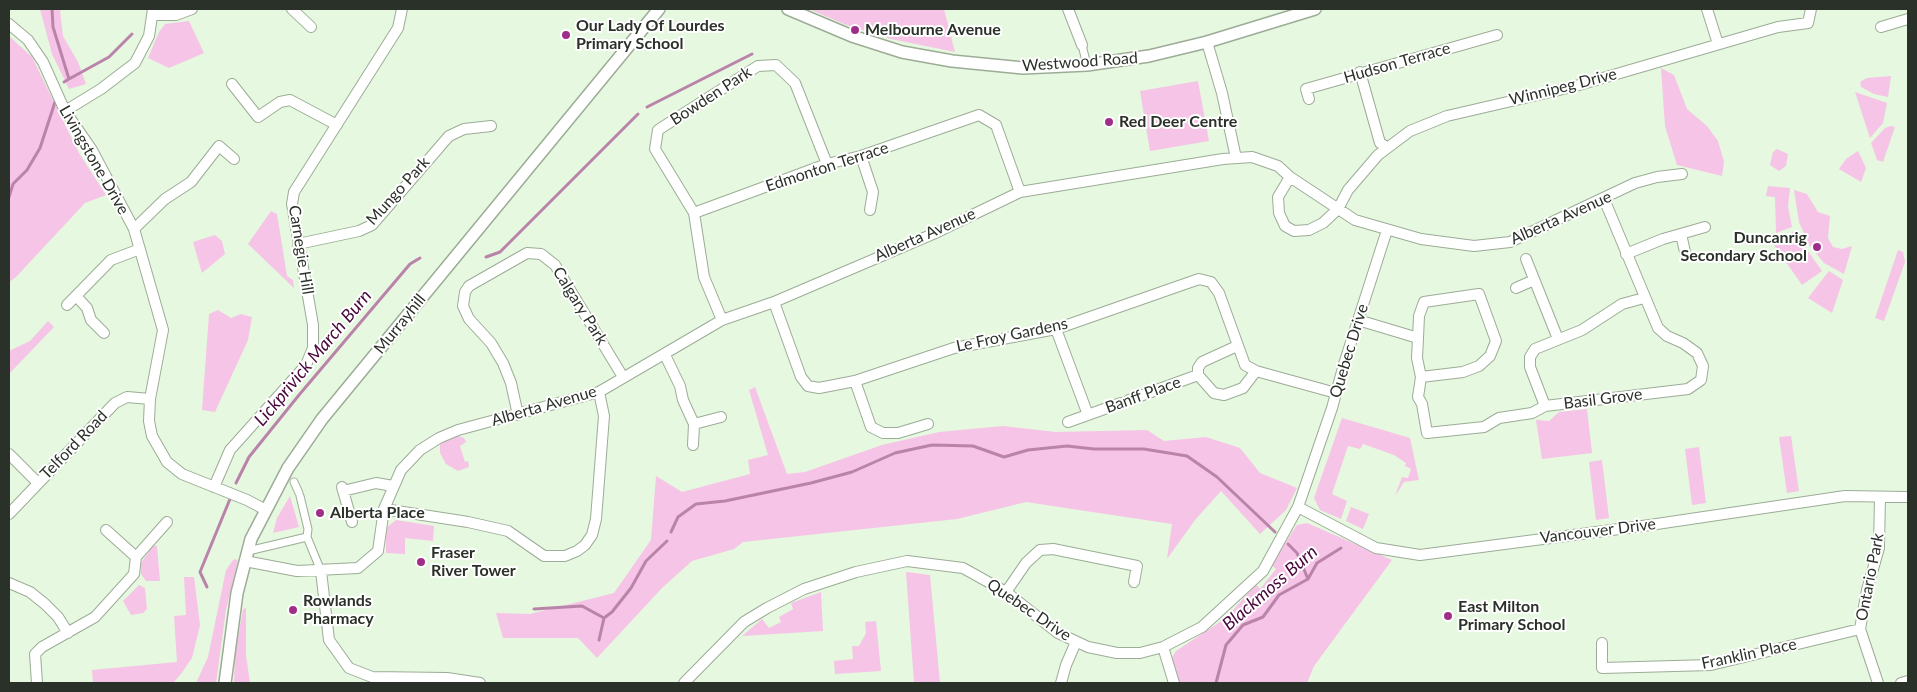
<!DOCTYPE html>
<style>
body{margin:0}
#map{position:relative;width:1917px;height:692px;overflow:hidden;background:#e6f8e0;font-family:Lato,sans-serif}
canvas{display:block}
.frame{position:absolute;inset:0;border:10px solid #2a3128;pointer-events:none}
</style>
<div id="map">
<canvas width="1917" height="692"></canvas>
<div class="frame"></div>
</div>
<script>
const context = document.querySelector('canvas').getContext('2d');
context.lineJoin = 'round';
function fillPath(path, color) { context.fillStyle = color; context.fill(path, 'evenodd'); }
const shape = rows => new Path2D(rows.map(r => 'M' + r).join(''));
function strokePath(path, color, width, dash) { context.strokeStyle = color; context.lineWidth = width; context.lineCap = dash ? 'butt' : 'round'; context.setLineDash(dash || []); context.stroke(path); }
function write(font, color, halo, rows, align = 'center') {
  context.font = font + ' Lato,sans-serif'; context.lineWidth = 4; context.setLineDash([]); context.textBaseline = 'middle'; context.strokeStyle = halo; context.fillStyle = color; for (const [text, x, y, turn = 0] of rows) {
    context.save(); context.translate(x, y); context.rotate((+turn || 0) * Math.PI / 180); context.textAlign = isNaN(turn) ? turn : align; if (halo) context.strokeText(text, 0, 0); context.fillText(text, 0, 0); context.restore();
  }
}
fillPath(shape([
 [40,9,62,9,60,11,63,36,78,62,86,84,69,89,52,54],
 [809,9,944,9,955,52,891,39,844,24],
 [189,21,204,53,169,68,148,58,159,32,165,24],
 [9,36,32,57,79,153,106,195,85,203,16,277,9,282],
 [1661,68,1674,75,1687,109,1707,126,1718,141,1724,162,1722,176,1677,165,1665,126],
 [1891,76,1888,97,1874,94,1861,87,1860,82,1867,78],
 [1198,81,1209,141,1150,151,1140,91],
 [1855,92,1887,103,1883,123,1870,138],
 [1890,126,1895,127,1883,162,1877,160,1871,143,1885,128],
 [1777,149,1788,154,1786,166,1779,171,1770,165,1773,152],
 [1858,151,1866,168,1861,182,1839,169,1846,159],
 [1768,186,1790,188,1788,207,1792,227,1776,233,1775,197,1766,196],
 [1794,190,1807,194,1818,212,1830,216,1828,238,1833,247,1842,249,1852,246,1844,274,1824,263,1809,245,1799,222],
 [271,211,277,214,287,276,293,280,294,288,248,244],
 [1794,231,1822,271,1802,285,1774,245],
 [215,235,222,241,225,254,202,273,193,242],
 [1898,250,1903,252,1905,262,1884,321,1875,318],
 [1829,271,1843,280,1832,313,1808,298],
 [218,310,231,318,241,314,252,317,248,340,215,412,202,410,209,314],
 [48,321,54,327,9,374,9,351,30,341],
 [755,387,787,474,805,472,882,445,939,432,1003,426,1056,432,1147,430,1164,441,1206,437,1240,448,1260,473,1297,488,1286,510,1260,534,1221,491,1195,520,1167,559,1172,524,1026,502,957,519,743,542,734,549,692,561,662,588,597,658,578,638,503,638,496,613,530,614,614,593,651,540,656,476,682,492,750,474,748,460,768,455,749,390],
 [1587,409,1592,453,1542,459,1536,420,1549,421,1559,412],
 [1342,418,1410,438,1419,480,1404,482,1395,496,1402,477,1408,478,1411,469,1405,466,1406,463,1394,455,1363,444,1360,449,1348,446,1332,494,1347,501,1341,519,1320,510,1314,498],
 [457,435,464,438,466,442,460,446,465,462,468,461,469,467,458,471,446,464,440,453,440,444,446,439],
 [1791,436,1799,491,1787,493,1779,437],
 [1699,447,1706,503,1692,505,1685,449],
 [1602,460,1609,518,1596,520,1589,462],
 [290,496,299,527,273,533,277,518],
 [1351,507,1369,514,1363,529,1346,521],
 [396,520,434,526,433,541,405,538,405,554,386,553,386,528],
 [1307,523,1392,560,1314,666,1307,683,1177,683,1171,659,1176,651,1226,618,1256,584,1260,589,1276,569,1271,565,1297,525],
 [153,546,157,546,160,581,146,581,141,574,141,563],
 [234,559,238,560,226,610,216,683,196,683,208,657,226,570],
 [906,572,930,575,940,683,914,683],
 [184,577,194,577,200,625,192,658,181,674,173,683,93,683,92,670,177,662,174,616,186,615],
 [139,585,145,588,147,609,143,613,131,615,123,601],
 [821,592,823,631,742,636,762,619,769,628,781,622,779,617,793,609,791,603],
 [246,608,246,655,250,683,234,683,235,655,243,609],
 [876,621,881,671,835,674,834,661,853,659,852,646,859,646,866,633,865,622]
]), '#f6c4e6');
strokePath(shape([
 [52,9,53,27,69,79,64,82],
 [69,79,109,57,132,34],
 [647,107,752,54],
 [9,197,13,184,27,170,40,148,56,99],
 [486,257,500,252,638,114],
 [236,483,249,457,299,395,410,264,420,258],
 [671,532,678,517,696,504,725,501,811,483,852,472,895,453,932,445,973,446,1004,457,1028,450,1067,446,1094,449,1144,449,1187,456,1217,477,1275,532],
 [1288,544,1297,553,1308,579],
 [207,587,200,572,230,499],
 [534,609,582,606,604,618,612,612,631,588,646,561,667,541],
 [599,640,604,618],
 [1216,683,1226,645,1243,625,1263,617,1279,595,1308,579,1317,563,1341,548]
]), '#ba84aa', 3);
const pedestrian = shape([
 [1082,45,1087,65],
 [294,482,299,493],
 [300,496,308,529,307,537,321,571],
 [248,551,307,537]
]);
const minor = shape([
 [292,9,311,27],
 [1068,9,1082,45],
 [1707,9,1718,44],
 [153,15,176,15,192,9],
 [9,24,28,40,43,62,65,111,92,150,134,229,163,330,150,399,149,421,152,436,167,462,182,474,247,500,266,510],
 [1881,27,1908,19],
 [1207,42,1222,93,1236,158],
 [1360,72,1380,143,1387,147],
 [232,84,258,117,280,102,290,100,337,125],
 [1309,99,1306,89,1497,35],
 [65,111,101,89,135,63,149,36,153,9],
 [861,156,873,192,870,210],
 [1290,177,1278,197,1279,213,1285,226,1294,231,1309,230,1323,223,1338,209,1348,190,1378,155,1410,131,1447,116,1572,87,1778,27,1808,23,1811,9],
 [694,213,827,164,861,156,979,115,996,125,1020,192],
 [134,229,165,199,191,182,219,146,234,159],
 [1681,234,1685,252],
 [298,244,359,231,372,225,449,136,464,129,491,126],
 [1626,254,1663,239,1705,227],
 [1526,259,1558,339],
 [1516,288,1534,280],
 [77,297,87,308,91,320,104,333],
 [774,302,801,377,808,386,819,388,855,381,954,348,1056,329,1199,279,1211,282,1219,293,1245,365,1256,371,1336,393],
 [67,305,111,260,140,249],
 [722,320,704,277,694,213,655,149,658,130,758,66,776,65,795,83,827,164],
 [1358,320,1418,338,1417,358,1421,377,1418,397,1422,404,1427,433,1484,427,1499,418,1532,413,1545,406,1688,389,1701,380,1703,366,1697,353,1683,343,1667,336,1658,328,1604,199],
 [1056,329,1088,415],
 [1418,338,1419,316,1424,302,1479,294,1496,341,1490,356,1479,366,1463,372,1421,377],
 [1237,346,1202,362,1198,368,1198,375,1214,393,1224,395,1243,388,1256,371],
 [665,355,680,386,683,400,694,424,693,445],
 [855,381,871,427,883,433,898,433,928,424],
 [1129,400,1198,375],
 [1545,406,1530,367,1530,357,1535,349,1582,330,1622,304,1644,298],
 [518,415,511,383,503,363,491,343,469,319,463,306,465,292,469,286,527,253,541,254,555,265,623,377],
 [1068,422,1121,403],
 [694,424,721,417],
 [9,454,38,483],
 [214,487,230,450,306,365,313,348,313,325,292,204,294,192,398,28,402,9],
 [342,487,352,522],
 [343,491,376,483,393,486],
 [1298,507,1376,548,1420,555,1650,525,1845,496,1908,497],
 [384,509,468,522,508,531,544,556,565,556,577,551,585,545,592,535,596,519,604,416,599,392],
 [9,514,115,403,127,397,150,399],
 [106,530,136,557],
 [245,561,297,571,358,568,378,551,384,509,401,470,420,450,439,438,458,430,599,392,722,320,774,302,933,234,1020,192,1223,159,1252,157,1278,166,1290,177,1355,220,1421,239,1474,246,1510,242,1635,183,1657,177,1682,174],
 [321,571,329,640,349,668,372,677,447,678,480,683],
 [9,583,30,592,45,604,58,617,68,633],
 [1006,592,1026,563,1040,550,1053,549,1137,566,1134,582],
 [1602,643,1602,668,1711,665,1860,629],
 [1163,647,1174,683],
 [37,683,35,654,42,647,95,617,134,574,136,557,167,522],
 [684,683,744,622,767,608,804,589,856,572,907,561,963,568,1006,592,1058,633,1088,647,1117,653,1140,653,1163,647,1202,627,1263,571,1298,507,1332,408,1344,364,1387,230],
 [1061,683,1066,665,1076,642],
 [1878,683,1860,629,1867,590,1879,548,1880,497],
 [1901,683,1908,681]
]);
const tertiary = shape([
 [788,9,852,36,902,52,952,61,1023,68,1087,65,1149,56,1207,42,1315,9],
 [225,683,237,593,251,539,288,468,322,419,659,9]
]);
strokePath(pedestrian, '#9cac96', 9);
strokePath(minor, '#9cac96', 12);
strokePath(tertiary, '#9cac96', 14);
strokePath(pedestrian, '#fff', 7);
strokePath(minor, '#fff', 10);
strokePath(tertiary, '#fff', 11);
for (const [x, y, r, color] of [
 [855,30,5,"#a02d88"],
 [566,35,5,"#a02d88"],
 [1109,122,5,"#a02d88"],
 [1817,247,5,"#a02d88"],
 [320,513,5,"#a02d88"],
 [421,562,5,"#a02d88"],
 [293,610,5,"#a02d88"],
 [1448,616,5,"#a02d88"]
]) { const dot = new Path2D(); dot.arc(x, y, r, 0, 2 * Math.PI); context.fillStyle = color; context.fill(dot); strokePath(dot, '#fff', 2); }
write('bold 16px', '#2a3128', '#fff', [
 ["Our Lady Of Lourdes",576,26],
 ["Primary School",576,44],
 ["Melbourne Avenue",865,30],
 ["Red Deer Centre",1119,122],
 ["Duncanrig",1807,238,"right"],
 ["Secondary School",1807,256,"right"],
 ["Alberta Place",330,513],
 ["Fraser",431,553],
 ["River Tower",431,571],
 ["Rowlands",303,601],
 ["Pharmacy",303,619],
 ["East Milton",1458,607],
 ["Primary School",1458,625]
], 'left');
write('16px', '#2a3128', '#fff', [
 ["Westwood Road",1080,62,-4],
 ["Hudson Terrace",1397,63,-16],
 ["Winnipeg Drive",1563,87,-14],
 ["Bowden Park",711,96,-33],
 ["Livingstone Drive",94,160,60],
 ["Edmonton Terrace",827,167,-18],
 ["Mungo Park",398,191,-48],
 ["Alberta Avenue",1561,218,-24],
 ["Alberta Avenue",925,235,-24],
 ["Carnegie Hill",301,250,81],
 ["Calgary Park",580,306,58],
 ["Murrayhill",400,324,-51],
 ["Le Froy Gardens",1012,335,-12],
 ["Quebec Drive",1349,351,-73],
 ["Banff Place",1143,395,-20],
 ["Basil Grove",1603,399,-7],
 ["Alberta Avenue",544,406,-16],
 ["Telford Road",74,445,-46],
 ["Vancouver Drive",1598,531,-7],
 ["Ontario Park",1870,577,-79],
 ["Quebec Drive",1029,610,34],
 ["Franklin Place",1749,654,-12]
]);
write('italic 18px', '#49073d', '#fff', [
 ["Lickprivick March Burn",313,358,-50],
 ["Blackmoss Burn",1270,588,-41]
]);
</script>
